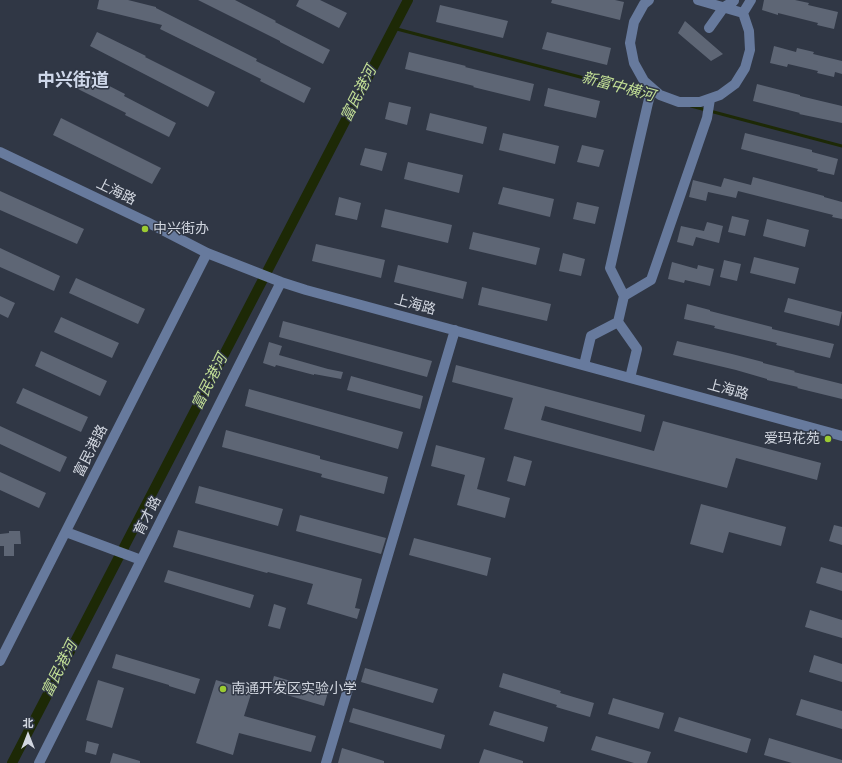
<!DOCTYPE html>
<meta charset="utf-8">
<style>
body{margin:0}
#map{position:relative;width:842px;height:763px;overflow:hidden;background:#303745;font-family:"Open Sans","Noto Sans SC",sans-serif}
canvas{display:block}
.north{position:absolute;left:8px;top:715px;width:40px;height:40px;-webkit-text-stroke:3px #303745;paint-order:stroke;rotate:0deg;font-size:11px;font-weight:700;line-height:16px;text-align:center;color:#d2d7e0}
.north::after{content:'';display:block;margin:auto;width:14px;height:18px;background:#d2d7e0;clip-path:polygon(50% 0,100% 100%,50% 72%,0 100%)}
</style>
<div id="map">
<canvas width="842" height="763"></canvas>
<div class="north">北</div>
</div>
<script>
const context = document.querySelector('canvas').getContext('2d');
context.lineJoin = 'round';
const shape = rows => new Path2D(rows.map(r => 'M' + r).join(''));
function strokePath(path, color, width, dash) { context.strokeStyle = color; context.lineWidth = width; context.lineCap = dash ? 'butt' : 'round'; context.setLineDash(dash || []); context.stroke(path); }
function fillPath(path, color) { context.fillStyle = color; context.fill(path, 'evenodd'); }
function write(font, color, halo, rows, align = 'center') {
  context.font = font + ' "Open Sans","Noto Sans SC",sans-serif'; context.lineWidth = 3; context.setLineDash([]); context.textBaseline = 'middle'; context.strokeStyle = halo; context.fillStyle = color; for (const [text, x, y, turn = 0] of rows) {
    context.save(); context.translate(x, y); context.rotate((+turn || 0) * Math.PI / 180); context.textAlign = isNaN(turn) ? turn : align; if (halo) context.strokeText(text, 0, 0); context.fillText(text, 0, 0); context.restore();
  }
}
strokePath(shape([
 [393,28,649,95],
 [691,106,842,146]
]), '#1d2906', 3);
strokePath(shape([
 [12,763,408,0]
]), '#1d2906', 10);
fillPath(shape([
 [99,0,128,0,156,7,156,8,257,59,256,61,311,88,304,103,260,81,261,79,160,29,162,25,97,9],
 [198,0,235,0,276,21,275,22,330,50,323,64,280,42,280,41],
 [299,0,320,0,347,13,339,28,296,6],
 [552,0,615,0,624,2,620,20,551,3],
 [764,0,795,0,809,3,808,5,838,12,834,29,817,25,818,23,778,13,778,15,762,10],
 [440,5,508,21,503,38,436,22],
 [685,21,723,54,711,61,678,33],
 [97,32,146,56,145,57,215,92,208,107,90,46],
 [547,32,611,48,607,65,542,49],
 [774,46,796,52,797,48,814,52,813,54,842,61,842,74,835,72,834,77,817,73,818,71,788,64,787,67,770,63],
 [409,52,466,66,465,67,534,84,530,101,473,87,474,86,405,69],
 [82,72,125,94,124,96,176,123,169,137,125,115,126,113,74,87],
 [757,84,800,95,800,96,842,106,842,123,799,114,800,113,753,101],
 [548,88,600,101,596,118,544,106],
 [389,102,411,107,407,125,385,119],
 [430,113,487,127,483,144,426,130],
 [61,118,161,168,152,184,53,135],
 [503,133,559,146,555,164,499,150],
 [745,133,812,150,812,152,838,159,834,175,817,171,818,169,741,149],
 [582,145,604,150,599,167,577,162],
 [365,148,387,153,382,171,360,165],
 [408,162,463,175,459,193,404,179],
 [753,177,824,196,824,197,842,202,842,219,832,217,833,215,738,191,736,198,708,192,706,201,689,197,693,180,721,187,724,178,751,185],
 [503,187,554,199,550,217,498,204],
 [0,191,84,229,77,244,0,210],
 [339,197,361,203,357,220,335,215],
 [577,202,599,207,595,224,573,219],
 [385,209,452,225,448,243,381,227],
 [732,216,749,220,745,236,728,232],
 [767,219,809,230,805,247,763,236],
 [707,222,723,226,719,243,696,237,693,246,677,242,681,226,704,231],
 [473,232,540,248,536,265,469,249],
 [316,244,385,260,381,278,312,261],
 [0,248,60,276,54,291,0,267],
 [563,253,585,259,581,276,559,271],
 [754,257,799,268,795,284,750,273],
 [724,260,741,264,737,281,720,277],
 [672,262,697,269,698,265,714,269,710,286,685,280,684,283,668,279],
 [398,265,467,282,463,299,394,282],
 [76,278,145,309,138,324,69,293],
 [482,287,551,304,547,321,478,305],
 [0,296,15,303,8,318,0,314],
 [788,298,842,312,839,326,784,312],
 [687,304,710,310,710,311,772,327,772,329,834,344,830,358,776,345,777,343,714,328,715,326,684,319],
 [61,317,119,343,112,358,54,332],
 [283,321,432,361,427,377,279,337],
 [677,341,732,354,763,362,763,363,795,371,794,372,842,384,842,399,797,388,798,387,767,380,767,379,736,370,673,355],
 [269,342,282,346,279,355,328,369,343,372,341,379,314,374,314,375,276,365,275,367,263,363],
 [41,351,107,381,100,396,35,366],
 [456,365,645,415,641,432,545,406,541,420,654,451,663,421,821,463,817,480,736,458,727,488,504,429,513,398,452,382],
 [351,376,423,396,420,409,347,390],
 [23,388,88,417,81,432,16,403],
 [249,389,403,432,398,449,245,406],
 [0,426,67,457,60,472,0,444],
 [226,430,320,456,320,459,388,477,384,494,321,477,322,474,222,447],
 [436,445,485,458,477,489,510,498,505,518,457,505,465,475,431,466],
 [514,456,532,461,525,486,507,481],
 [0,472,46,493,39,508,0,490],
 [199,486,283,509,278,526,195,503],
 [701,504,786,527,781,546,729,532,723,553,690,544],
 [300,515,386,538,381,554,296,531],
 [834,525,842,527,842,545,829,541],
 [178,530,362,579,355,608,360,609,357,619,307,604,313,584,268,572,267,573,173,547],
 [9,531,20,531,21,544,14,544,14,556,4,556,4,546,0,546,0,534,9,533],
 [414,538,491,558,487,576,409,555],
 [821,567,842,573,842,591,816,583],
 [168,570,254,595,250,608,164,582],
 [274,604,286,608,280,629,268,626],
 [810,610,842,620,842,638,805,627],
 [116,654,200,679,195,694,169,686,169,685,112,668],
 [814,655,842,664,842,682,809,672],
 [365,668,438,689,433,703,361,682],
 [503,673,561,691,560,693,594,703,590,717,556,707,557,705,499,687],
 [274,676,328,692,324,706,270,690],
 [98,680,124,688,112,728,86,720],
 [216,680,252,691,244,716,316,736,311,752,239,733,233,755,196,743],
 [613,698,664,713,659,729,608,714],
 [801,699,842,711,842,729,796,715],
 [353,708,445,735,441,749,349,722],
 [494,711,548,727,544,742,489,725],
 [679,717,751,739,747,753,674,731],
 [596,736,651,752,647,763,634,763,591,750],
 [769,738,842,760,842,763,792,763,764,755],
 [87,741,99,744,96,755,85,752],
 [342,748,384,761,384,763,338,763],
 [484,749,523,761,523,763,479,763],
 [113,753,140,761,140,763,110,763]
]), '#5e6675');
strokePath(shape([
 [649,0,644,4,634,22,630,43,634,63,644,81,660,95,679,102,700,102,720,95,735,84,745,68,750,50,749,31,743,13,698,0],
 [743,13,751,0],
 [709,28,724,7,734,1,734,0],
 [652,88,648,103,610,268,624,296,651,280,707,118,710,99],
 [0,152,147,222,207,253,281,282,306,290,630,378,842,436],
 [618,322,624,296],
 [584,365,591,336,618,322,637,349,630,378],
 [66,532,141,560],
 [0,661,207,253],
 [39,763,281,282],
 [326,763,455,330]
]), '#677a9d', 10);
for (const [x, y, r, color] of [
 [145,229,4,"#9bcb32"],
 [828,439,4,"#9bcb32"],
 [223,689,4,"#9bcb32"]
]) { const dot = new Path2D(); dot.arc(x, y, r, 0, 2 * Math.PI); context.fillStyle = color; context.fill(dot); strokePath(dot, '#303745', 1.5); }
write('14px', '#d2d7e0', '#303745', [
 ["上海路",116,192,26],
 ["上海路",415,305,15],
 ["上海路",728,390,15],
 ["富民港路",91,451,-63],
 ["育才路",148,516,-63]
]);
write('14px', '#d2d7e0', '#303745', [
 ["中兴街办",153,229],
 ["爱玛花苑",820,439,"right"],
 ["南通开发区实验小学",231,689]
], 'left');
write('italic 15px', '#c2df95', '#303745', [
 ["新富中横河",618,87,15],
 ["富民港河",359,94,-63],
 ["富民港河",210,382,-63],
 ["富民港河",60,669,-63]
]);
write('bold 18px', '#ced7e9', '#303745', [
 ["中兴街道",73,81]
]);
</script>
